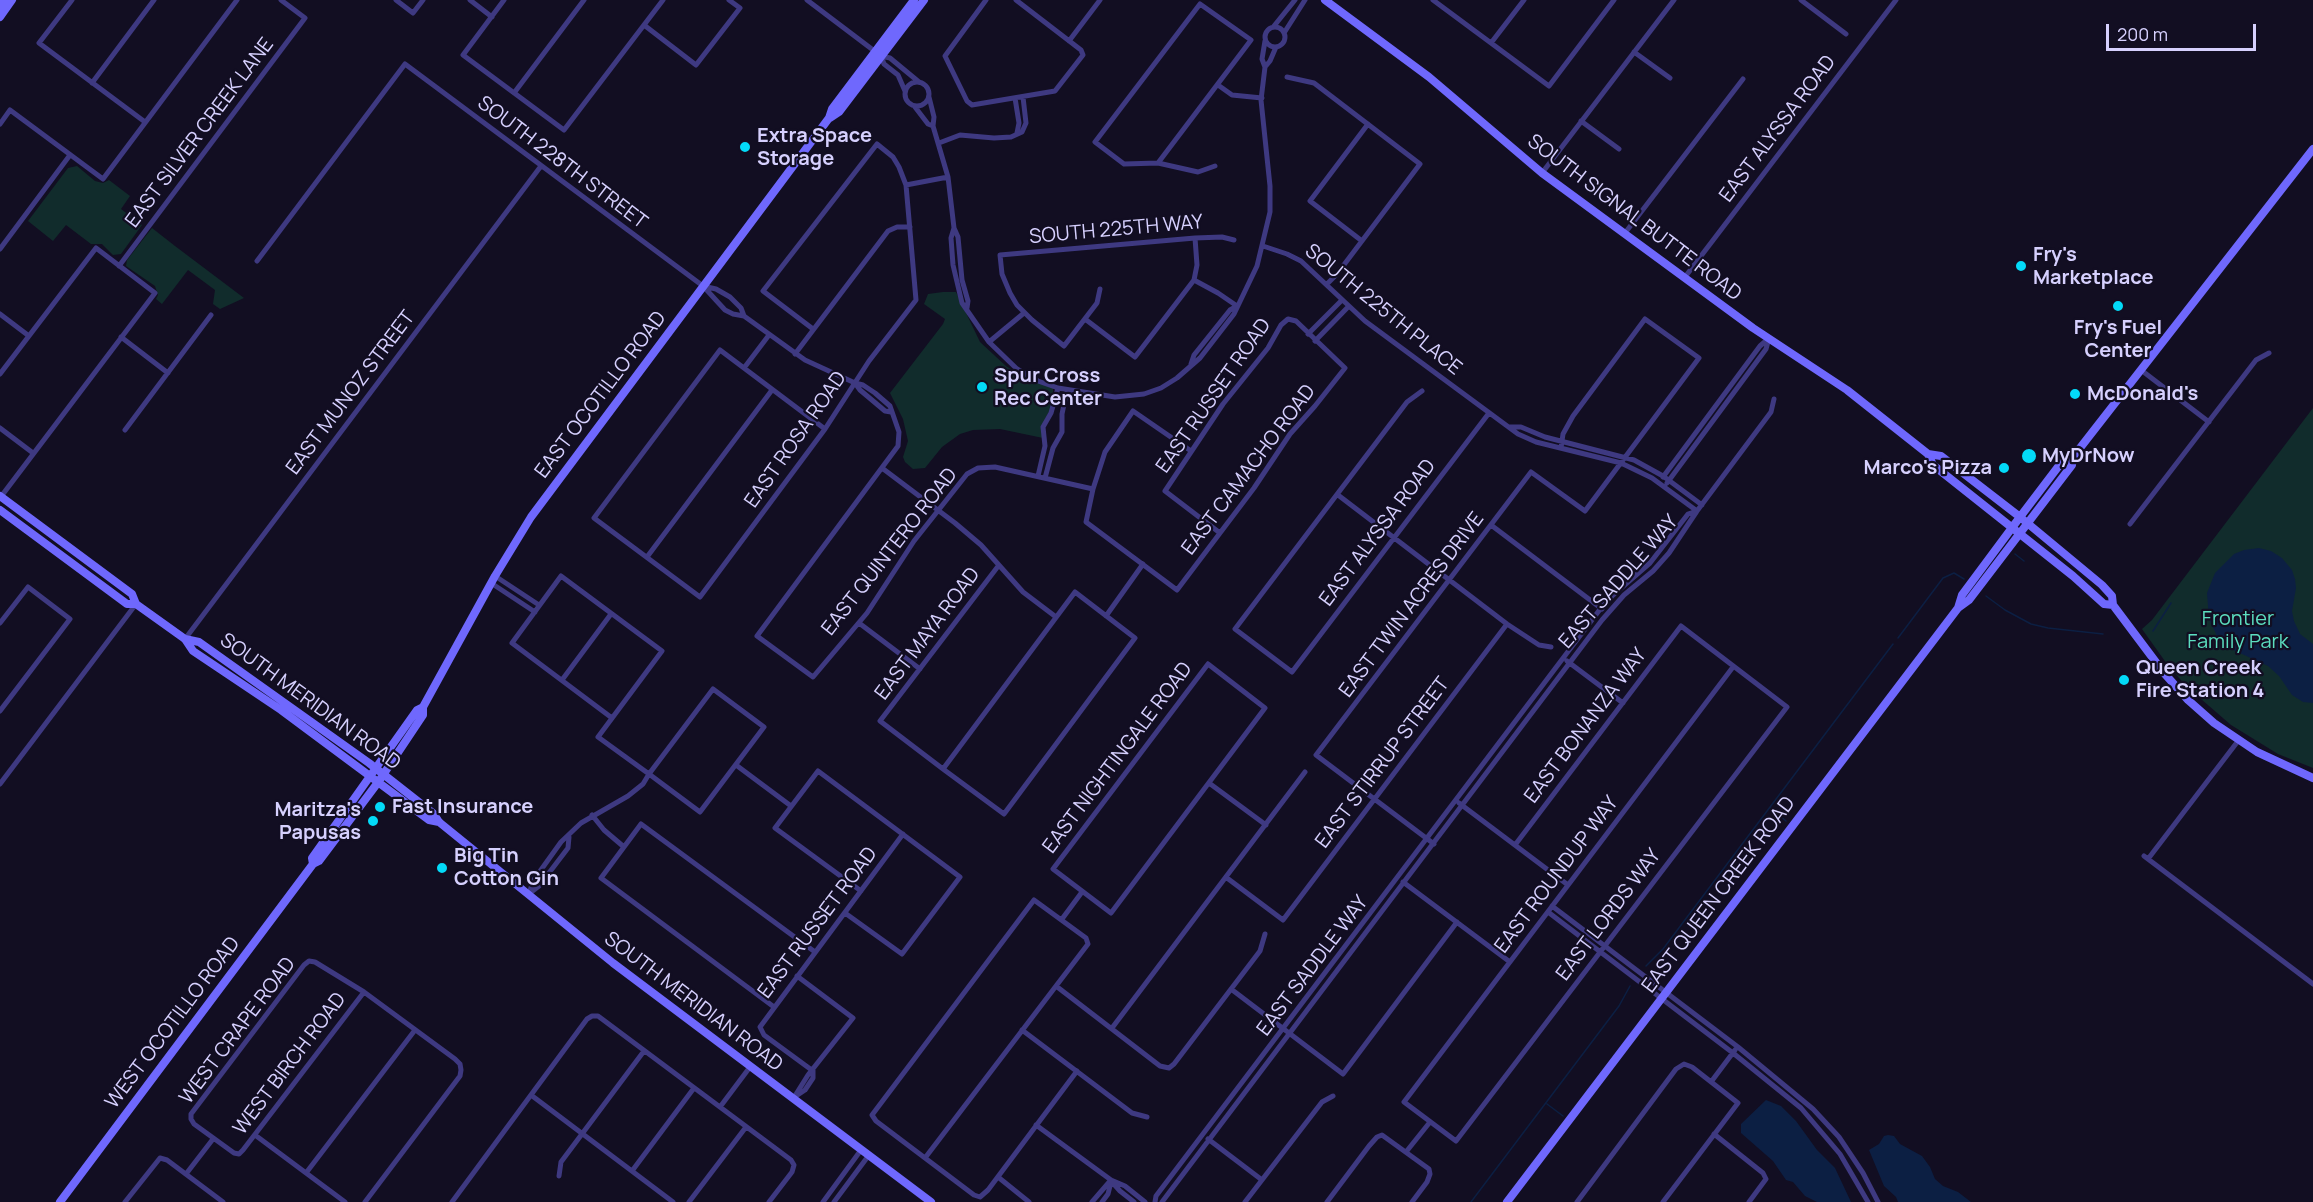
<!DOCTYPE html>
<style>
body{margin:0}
#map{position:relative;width:2313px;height:1202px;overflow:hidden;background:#120e22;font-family:Manrope,sans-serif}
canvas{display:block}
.scale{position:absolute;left:2106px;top:24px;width:150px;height:27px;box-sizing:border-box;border:3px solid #d6d0fe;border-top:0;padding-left:8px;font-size:18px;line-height:21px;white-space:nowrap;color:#d6d0fe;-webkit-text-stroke:4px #120e22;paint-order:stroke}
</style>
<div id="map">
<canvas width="2313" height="1202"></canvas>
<div class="scale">200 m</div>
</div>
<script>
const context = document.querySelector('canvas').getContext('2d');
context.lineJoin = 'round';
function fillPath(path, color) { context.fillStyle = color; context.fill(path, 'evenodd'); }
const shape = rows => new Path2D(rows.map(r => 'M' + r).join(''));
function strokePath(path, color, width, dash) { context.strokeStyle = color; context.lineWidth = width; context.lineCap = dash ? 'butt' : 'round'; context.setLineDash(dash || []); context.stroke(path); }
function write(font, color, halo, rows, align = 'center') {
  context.font = font + ' Manrope,sans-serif'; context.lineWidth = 4.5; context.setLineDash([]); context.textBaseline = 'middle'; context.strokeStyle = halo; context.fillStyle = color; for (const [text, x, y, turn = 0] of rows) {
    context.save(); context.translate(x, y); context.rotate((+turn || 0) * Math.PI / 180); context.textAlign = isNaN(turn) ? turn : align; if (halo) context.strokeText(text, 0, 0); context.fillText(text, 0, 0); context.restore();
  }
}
fillPath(shape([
 [77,166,95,181,103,183,109,180,130,196,121,209,142,225,121,254,113,255,102,244,91,244,66,225,53,241,28,221,68,168],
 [152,228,175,246,244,298,220,309,213,304,215,290,188,270,162,304,156,299,158,295,155,286,126,266,127,260],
 [943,292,956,292,980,342,1007,367,1053,388,1053,396,1051,408,1044,421,1043,438,1000,429,973,430,960,434,942,447,925,468,913,469,905,462,903,457,908,441,903,419,890,393,943,324,945,319,924,304,928,294],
 [2313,408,2313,768,2278,754,2231,725,2186,686,2167,664,2142,629,2152,620]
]), '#112c2c');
fillPath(shape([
 [2259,548,2271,551,2282,558,2292,570,2295,579,2296,588,2292,611,2294,621,2300,634,2313,644,2313,703,2303,702,2292,695,2279,676,2268,666,2229,648,2217,636,2209,619,2207,593,2215,573,2234,554,2244,550],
 [1766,1100,1781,1106,1796,1121,1817,1150,1835,1168,1851,1202,1817,1202,1805,1196,1793,1182,1786,1180,1773,1161,1741,1133,1741,1124],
 [1888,1135,1894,1136,1900,1144,1922,1156,1930,1167,1935,1179,1943,1186,1958,1192,1971,1202,1898,1202,1896,1197,1884,1186,1869,1150,1879,1144,1884,1136]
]), '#0c1f43');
strokePath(shape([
 [2015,554,2024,561],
 [1986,596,2005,610,2031,624,2048,628,2103,634],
 [2153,631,2171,603],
 [1898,638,1943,578,1954,573,1964,579],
 [1771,808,1786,821],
 [1646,966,1663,949,1893,644],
 [1547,1104,1563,1116],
 [1471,1202,1619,1006,1630,986]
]), '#0c1f43', 1.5);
strokePath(shape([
 [72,0,39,43,145,122],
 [396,0,413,13,423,0],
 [470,0,492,17],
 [504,0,463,55,564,130,663,0],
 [807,0,881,56,884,64,898,75,905,91],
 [986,0,945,56,967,101,972,105,1055,91,1083,55,1081,50,1016,0],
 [1433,0,1549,86,1614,0],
 [1801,0,1846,34],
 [644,25,696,65,740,8,729,0],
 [1274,26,1295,0],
 '1265 37a10 10 0 1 1 20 0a10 10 0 1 1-20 0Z',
 [1284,33,1305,0],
 [1069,41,1100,0],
 [1491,43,1524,0],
 [1634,52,1670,78],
 [881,56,890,58,919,82],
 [1265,67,1270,61,1276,47],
 [1287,77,1314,83,1420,164,1337,274,1327,284],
 '905 94a12 12 0 1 1 24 0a12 12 0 1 1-24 0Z',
 [92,83,154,0],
 [1218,85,1232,95,1262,98],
 [514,93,584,0],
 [929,97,934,117,933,126,948,177,954,228,958,237,962,280,968,301,967,308],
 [1015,98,1019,123,1017,133],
 [915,107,928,124,933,126],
 [1581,121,1619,149],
 [0,124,10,110,103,179,237,0],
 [939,143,960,135,994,138,1011,137,1022,132,1026,123,1023,97],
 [1158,163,1251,40,1200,4,1095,142,1124,164,1158,163,1198,172,1215,166],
 [1542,173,1674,0],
 [906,185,948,177],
 [954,228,951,238,953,265,962,303,989,342,1017,369,1038,381,1058,388,1115,397,1144,394,1161,388,1177,378,1200,358,1234,314,1257,266,1270,212,1270,186,1261,100,1265,67,1262,59,1265,41],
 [1625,233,1743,79],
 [1362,241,1310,201,1368,124],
 [1263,246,1287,254,1301,261,1365,321,1518,434,1536,442,1621,463,1652,478,1697,511],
 [0,249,70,155],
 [257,261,405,64,703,286,725,310,733,314,744,316,805,360,855,383,863,385,875,393,890,406,899,432,898,446,757,636,813,677,867,613,914,541,967,474,978,468,995,467,1093,489],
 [119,266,305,18,281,0],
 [1685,277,1896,0],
 [1194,280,1218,293,1237,306],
 [703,286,716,289,730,297,741,308,744,316],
 [1100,289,1097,303,1064,346,1032,320,1017,305,1010,293,1002,274,1000,255,1195,238,1222,237,1234,240],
 [0,314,29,336],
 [1085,319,1135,357,1194,280,1197,265,1195,238],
 [813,329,763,291,877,144,893,157,899,167,906,185,916,300,869,361,825,429,700,597,594,518,720,350,825,429],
 [1308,334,1342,300],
 [121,337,168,373],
 [1315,341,1348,307],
 [989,342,1024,313],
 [795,354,888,231,897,227,910,227],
 [1191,364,1194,355,1230,310,1237,306],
 [744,368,769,335],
 [2141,370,2209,422],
 [0,374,96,248,155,293,0,498],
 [855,383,860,390,885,411,891,412],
 [1422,391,1407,402,1235,629,1292,672,1489,413],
 [1509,427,1521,427,1545,437,1634,460,1663,476,1702,505],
 [0,428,33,453],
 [125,430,211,315],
 [1191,451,1133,411,1105,452,1093,489,1086,522,1177,590,1220,533,1254,488,1290,434,1315,406,1345,368,1296,321,1288,319,1281,325,1268,348,1223,404,1165,491,1220,533],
 [882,468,955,523,981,545,1023,592,1056,617],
 [1038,476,1045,446,1043,427,1051,413,1058,388],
 [1663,477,1760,346,1768,339],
 [1045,478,1053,448,1062,432,1062,414,1067,390],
 [1667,483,1766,349,1769,338],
 [1338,495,1507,624,1539,645,1551,647],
 [2130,524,2256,360,2269,353],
 [1491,525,1602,609],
 [647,557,772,390],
 [495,576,539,605],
 [491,583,535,612],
 [1106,616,1143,564],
 [0,623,28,587,70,619,0,711],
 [859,623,920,669],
 [185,639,541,166],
 [1567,661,1623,703],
 [1208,664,1265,708,1111,913,1053,869,1208,664],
 [562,680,611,614],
 [736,765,791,806],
 [943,769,1075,592,1135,638,1004,814,943,769,880,721,999,565],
 [1209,783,1266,825],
 [0,784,136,604],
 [1459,803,1568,885],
 [592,815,604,830,624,847],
 [1434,844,1316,755,1531,472,1585,511,1699,358,1645,319,1573,416,1563,434,1561,448],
 [1515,845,1681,626,1787,707,1456,1141,1404,1102,1733,667],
 [2144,856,2313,984],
 [2148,859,2238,741],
 [1227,878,1283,920,1507,624],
 [1403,882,1510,962],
 [530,893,539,886,568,848,569,837],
 [529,894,533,881,561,842,581,823,628,796,643,784,649,774,713,689,764,727,700,812,649,774,598,737,662,651,561,576,512,643,612,718],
 [1552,906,1738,1047,1813,1109,1839,1137,1863,1173,1878,1202],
 [1548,912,1733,1053,1801,1108,1840,1154,1868,1202],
 [845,913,902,954,960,877,818,771,775,828,861,891],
 [1062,919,1082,892],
 [1056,986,1160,1066,1169,1068,1174,1064,1260,951,1265,934],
 [1231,989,1343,1074,1457,922],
 [364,992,243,1150,239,1154,234,1153,194,1124,191,1119,191,1114,304,965,309,961,315,962,364,992,455,1059,460,1064,461,1070,460,1076,365,1202],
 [774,1007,601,878,641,824,815,952],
 [1112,1028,1305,772],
 [1022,1030,1132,1113,1147,1117],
 [813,1071,764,1035,760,1027,903,834],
 [1711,1082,1735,1050],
 [531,1095,673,1202],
 [796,1096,805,1090,813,1078,813,1071],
 [793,1099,808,1075,853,1018,797,976],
 [720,1107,750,1067],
 [1036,1125,1111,1180,1125,1186,1145,1202],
 [1714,1134,1763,1173,1766,1179,1749,1202],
 [255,1135,345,1202],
 [1208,1139,1262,1180],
 [1406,1152,1430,1122],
 [925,1158,1088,944,1086,938,1034,900,872,1115,876,1121,974,1195,980,1197,988,1190,1077,1071],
 [632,1171,694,1088],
 [306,1173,415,1030],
 [186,1174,213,1139],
 [559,1176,561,1162,644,1051],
 [998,1177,1029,1202],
 [1112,1182,1120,1191,1134,1202],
 [125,1202,160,1158,167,1160,223,1202],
 [452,1202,587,1019,592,1016,598,1016,791,1160,794,1165,792,1172,769,1202],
 [689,1202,746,1127],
 [823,1202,861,1150],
 [834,1202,869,1155],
 [1092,1202,1111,1180],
 [1102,1202,1108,1194,1111,1182],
 [1155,1202,1156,1196,1601,608,1613,595,1650,563,1688,514,1697,511],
 [1162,1202,1602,620,1624,595,1653,571,1669,553,1697,511,1771,412,1774,399],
 [1245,1202,1322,1102,1333,1096],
 [1327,1202,1369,1146,1377,1137,1382,1135,1429,1169,1430,1174,1427,1182,1412,1202],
 [1577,1202,1676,1069,1684,1064,1692,1067,1738,1103,1663,1202]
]), '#3e3981', 5);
strokePath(shape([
 [1325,0,1429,77,1542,173,1753,328,1847,390,1928,454,1933,465,2073,576,2104,604,2113,605],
 [0,7,5,0],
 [0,17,12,0],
 [830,118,839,112,924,0],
 [1928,454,1941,456,2020,517,2102,585,2112,596,2113,605,2164,673,2188,700,2214,723,2257,752,2313,778],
 [0,496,132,594,136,604],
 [0,510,127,604,136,604,185,639,193,651,281,710,429,820,439,822],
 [1958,608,1962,595,2020,517,2064,459,2073,457],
 [185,639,199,642,369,763,434,814,439,822,613,963,931,1202],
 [313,864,312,858,417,710,423,707,495,576,531,517,829,118,832,109,914,0],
 [60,1202,313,864,319,861,379,781,423,715,423,707],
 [1507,1202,1958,608,1969,600,2072,465,2073,457,2313,149]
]), '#6f68fd', 8);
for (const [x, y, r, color] of [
 [745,147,6,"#03daf8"],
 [2021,266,6,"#03daf8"],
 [2118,306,6,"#03daf8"],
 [982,387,6,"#03daf8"],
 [2075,394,6,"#03daf8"],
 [2029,456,8,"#03daf8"],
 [2004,468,6,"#03daf8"],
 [2124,680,6,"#03daf8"],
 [380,807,6,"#03daf8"],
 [373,821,6,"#03daf8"],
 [442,868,6,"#03daf8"]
]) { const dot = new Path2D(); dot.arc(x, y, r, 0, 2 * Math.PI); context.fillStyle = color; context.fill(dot); strokePath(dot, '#120e22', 2); }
write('20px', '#d6d0fe', '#120e22', [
 ["EAST ALYSSA ROAD",1778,129,-53],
 ["EAST SILVER CREEK LANE",200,133,-53],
 ["SOUTH 228TH STREET",562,163,37],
 ["SOUTH SIGNAL BUTTE ROAD",1634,218,37],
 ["SOUTH 225TH WAY",1116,230,-5],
 ["SOUTH 225TH PLACE",1383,310,39],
 ["EAST MUNOZ STREET",351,393,-53],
 ["EAST OCOTILLO ROAD",601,395,-53],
 ["EAST RUSSET ROAD",1214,396,-55],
 ["EAST ROSA ROAD",796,440,-55],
 ["EAST CAMACHO ROAD",1249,470,-53],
 ["EAST ALYSSA ROAD",1378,533,-53],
 ["EAST QUINTERO ROAD",890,552,-52],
 ["EAST SADDLE WAY",1619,582,-49],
 ["EAST TWIN ACRES DRIVE",1412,605,-53],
 ["EAST MAYA ROAD",928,634,-53],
 ["SOUTH MERIDIAN ROAD",310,702,36],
 ["EAST BONANZA WAY",1586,726,-53],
 ["EAST NIGHTINGALE ROAD",1118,758,-53],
 ["EAST STIRRUP STREET",1383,763,-53],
 ["EAST ROUNDUP WAY",1557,875,-53],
 ["EAST QUEEN CREEK ROAD",1719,895,-53],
 ["EAST LORDS WAY",1609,915,-53],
 ["EAST RUSSET ROAD",818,923,-53],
 ["EAST SADDLE WAY",1313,966,-53],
 ["SOUTH MERIDIAN ROAD",693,1002,37],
 ["WEST OCOTILLO ROAD",173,1023,-53],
 ["WEST CRAPE ROAD",238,1031,-53],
 ["WEST BIRCH ROAD",290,1064,-53]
]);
write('bold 20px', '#d6d0fe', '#120e22', [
 ["Extra Space",757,136],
 ["Storage",757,159],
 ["Fry's",2033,255],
 ["Marketplace",2033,278],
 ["Fry's Fuel",2118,328,"center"],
 ["Center",2118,351,"center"],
 ["Spur Cross",994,376],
 ["Rec Center",994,399],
 ["McDonald's",2087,394],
 ["MyDrNow",2042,456],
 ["Marco's Pizza",1992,468,"right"],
 ["Queen Creek",2136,668],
 ["Fire Station 4",2136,691],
 ["Fast Insurance",392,807],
 ["Maritza's",361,810,"right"],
 ["Papusas",361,833,"right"],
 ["Big Tin",454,856],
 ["Cotton Gin",454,879]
], 'left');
write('20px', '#5cdec0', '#120e22', [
 ["Frontier",2238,619],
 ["Family Park",2238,642]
]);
</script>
